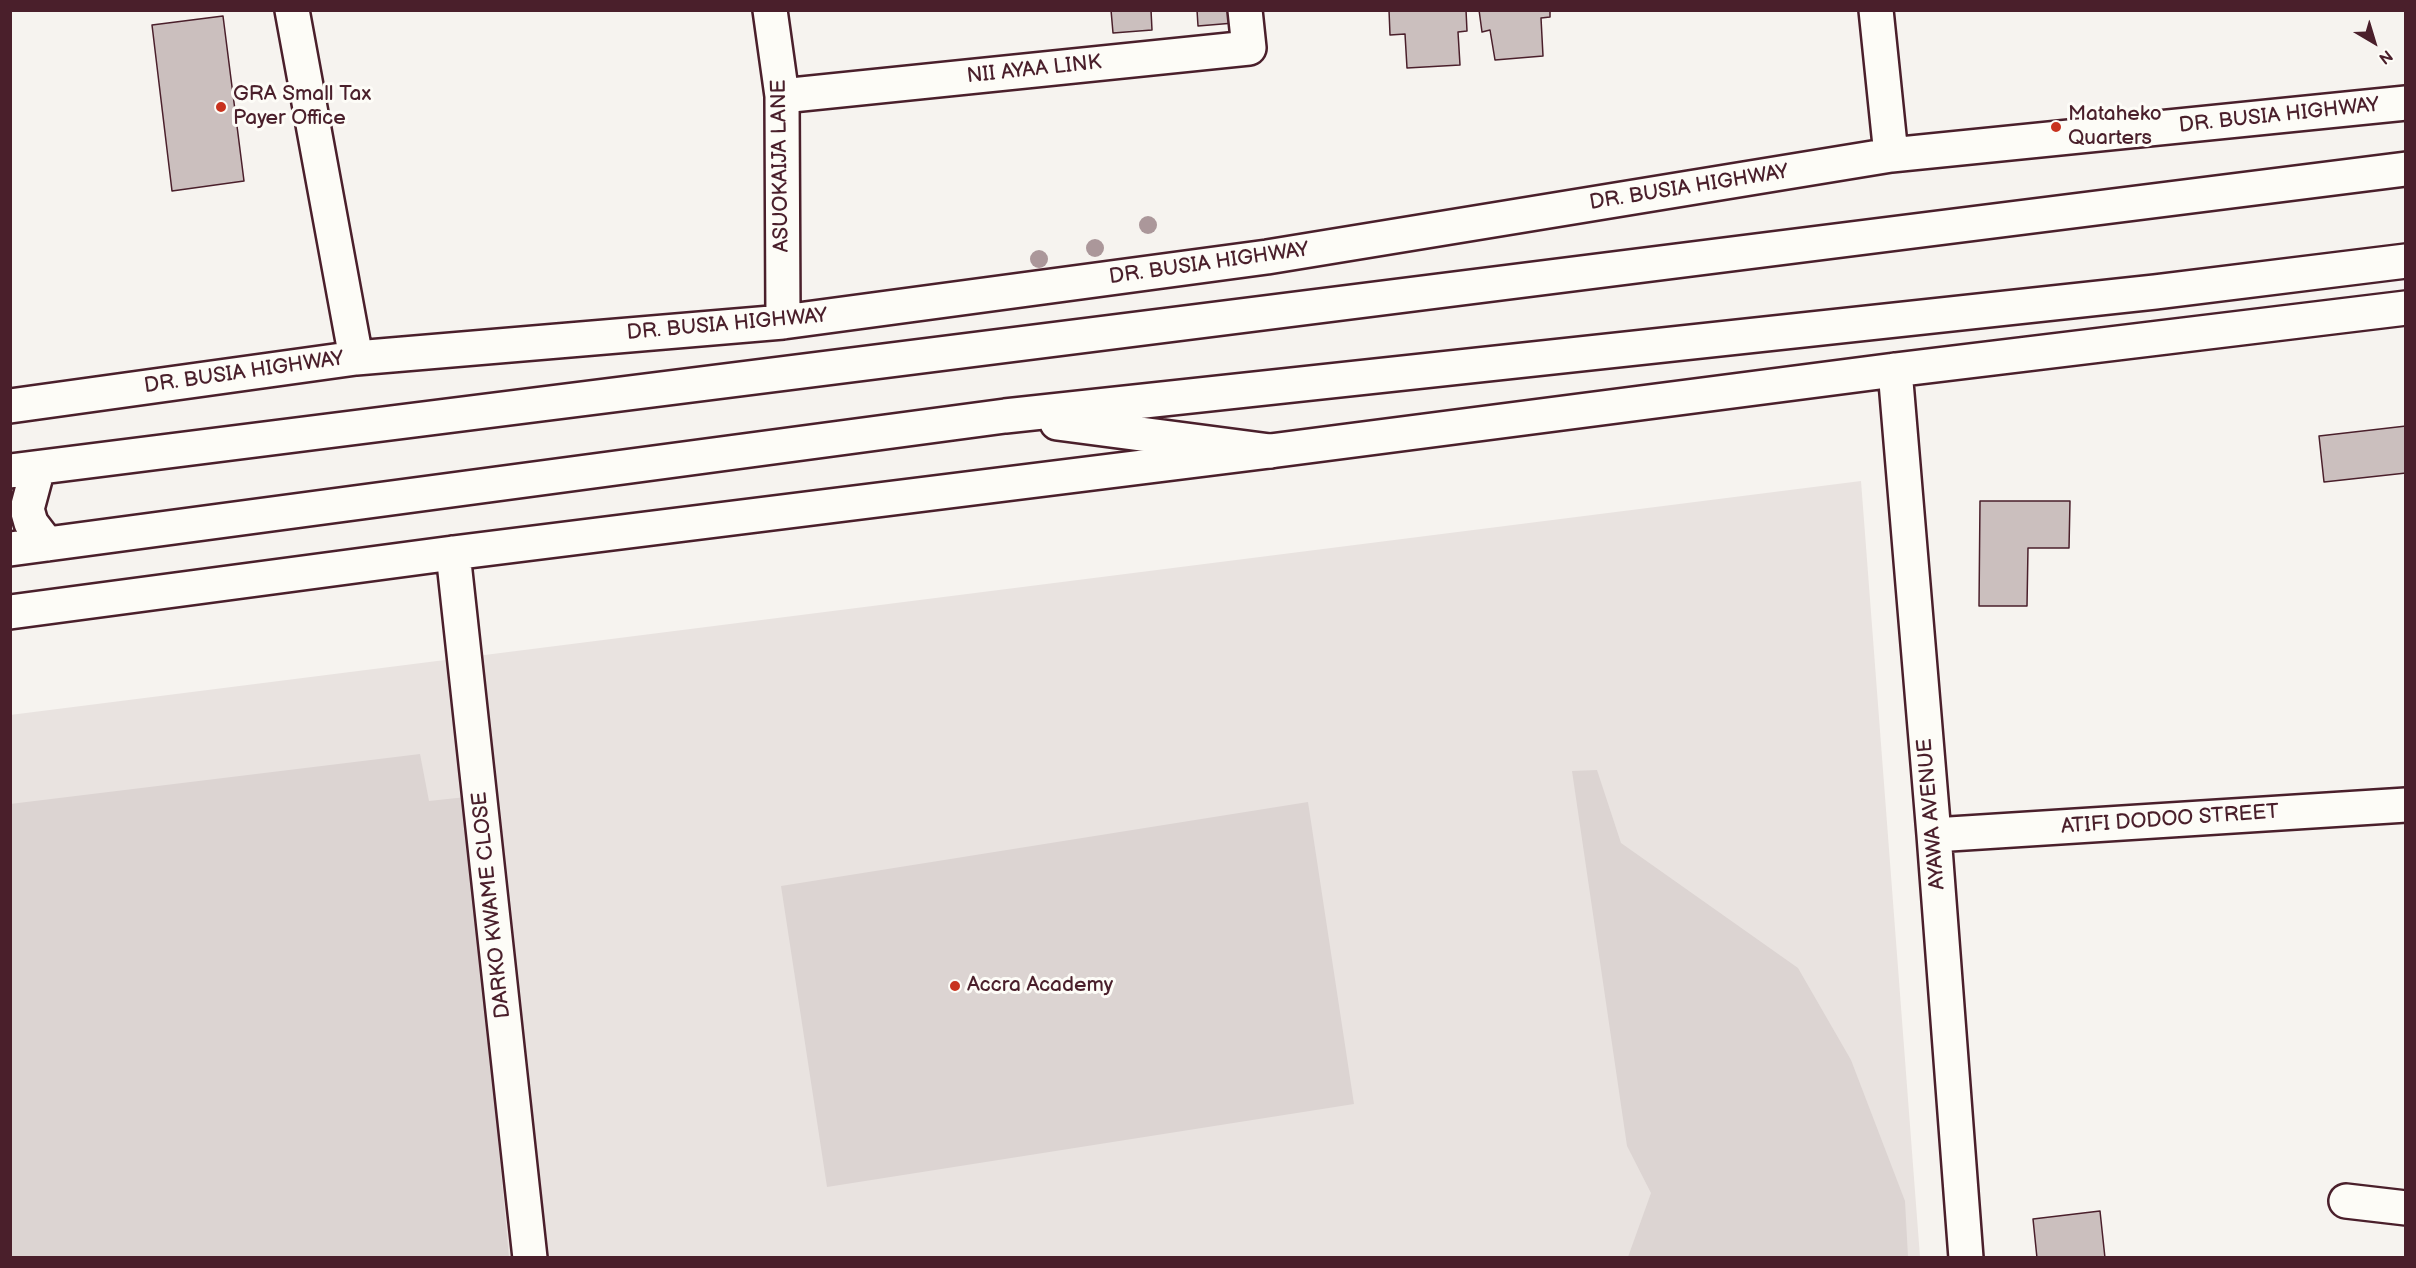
<!DOCTYPE html>
<style>
body{margin:0}
#map{position:relative;width:2416px;height:1268px;overflow:hidden;background:#f6f3ef;font-family:"Balsamiq Sans",sans-serif}
canvas{display:block}
.frame{position:absolute;inset:0;border:12px solid #4a1f2b;pointer-events:none}
.north{position:absolute;left:2344px;top:12px;width:60px;height:60px;-webkit-text-stroke:4px #fdfcf7;paint-order:stroke;rotate:142deg;font-size:16px;font-weight:700;line-height:24px;text-align:center;color:#4a1f2b}
.north::after{content:'';display:block;margin:auto;width:21px;height:27px;background:#4a1f2b;clip-path:polygon(50% 0,100% 100%,50% 72%,0 100%)}
</style>
<div id="map">
<canvas width="2416" height="1268"></canvas>
<div class="frame"></div>
<div class="north">N</div>
</div>
<script>
const context = document.querySelector('canvas').getContext('2d');
context.lineJoin = 'round';
function fillPath(path, color) { context.fillStyle = color; context.fill(path, 'evenodd'); }
const shape = rows => new Path2D(rows.map(r => 'M' + r).join(''));
function strokePath(path, color, width, dash) { context.strokeStyle = color; context.lineWidth = width; context.lineCap = dash ? 'butt' : 'round'; context.setLineDash(dash || []); context.stroke(path); }
function write(font, color, halo, rows, align = 'center') {
  context.font = font + ' "Balsamiq Sans",sans-serif'; context.lineWidth = 6; context.setLineDash([]); context.textBaseline = 'middle'; context.strokeStyle = halo; context.fillStyle = color; for (const [text, x, y, turn = 0] of rows) {
    context.save(); context.translate(x, y); context.rotate((+turn || 0) * Math.PI / 180); context.textAlign = isNaN(turn) ? turn : align; if (halo) context.strokeText(text, 0, 0); context.fillText(text, 0, 0); context.restore();
  }
}
fillPath(shape([
 [1861,481,1920,1257,11,1257,10,715]
]), '#e9e3e0');
fillPath(shape([
 [420,754,429,801,466,797,509,1257,11,1257,10,804],
 [1597,770,1621,843,1798,968,1851,1060,1905,1201,1908,1257,1628,1257,1651,1193,1627,1146,1572,771],
 [1308,802,1354,1104,827,1187,781,886]
]), '#dcd4d2');
const building = shape([
 [1111,10,1151,10,1152,30,1113,33,1111,10],
 [1197,10,1233,10,1234,23,1198,26,1197,10],
 [1389,10,1466,10,1467,31,1458,32,1460,65,1407,68,1405,34,1390,35,1389,10],
 [1479,10,1550,10,1550,17,1541,18,1543,56,1495,60,1490,30,1482,32,1479,10],
 [223,16,244,181,172,191,152,25,223,16],
 [2406,426,2406,473,2324,482,2319,436,2406,426],
 [1980,501,2070,501,2069,548,2028,548,2027,606,1979,606,1980,501],
 [2100,1211,2105,1258,2037,1258,2033,1219,2100,1211]
]);
fillPath(building, '#cbbfbe');
strokePath(building, '#4a1f2b', 1.5);
const minor = shape([
 [292,10,356,358],
 [770,10,782,96,783,322],
 [1876,10,1891,155],
 [782,96,1249,48,1245,10],
 [1895,370,1934,835,1966,1258],
 [10,406,356,358,783,322,1267,257,1891,155,2406,103],
 [453,553,530,1258],
 [10,612,453,553,1270,451,1895,370,2406,308],
 [1934,835,2406,805],
 [2346,1201,2406,1208]
]);
const highway = shape([
 [1057,423,1270,451],
 [38,468,27,509,31,523,47,544],
 [10,471,2406,169],
 [10,549,1005,416,2155,292,2406,261]
]);
strokePath(minor, '#4a1f2b', 38);
strokePath(highway, '#4a1f2b', 38);
strokePath(minor, '#fdfcf7', 33);
strokePath(highway, '#fdfcf7', 33);
context.fillStyle = '#ab979a';
for (const [x, y] of [
 [1148,225],
 [1095,248],
 [1039,259]
]) { context.beginPath(); context.arc(x, y, 9, 0, 2 * Math.PI); context.fill(); }
for (const [x, y, r, color] of [
 [221,107,6,"#c8321e"],
 [2056,127,6,"#c8321e"],
 [955,986,6,"#c8321e"]
]) { const dot = new Path2D(); dot.arc(x, y, r, 0, 2 * Math.PI); context.fillStyle = color; context.fill(dot); strokePath(dot, '#fdfcf7', 2); }
write('21px', '#4a1f2b', '#fdfcf7', [
 ["NII AYAA LINK",1034,70,-6],
 ["DR. BUSIA HIGHWAY",2279,116,-6],
 ["ASUOKAIJA LANE",781,166,-91],
 ["DR. BUSIA HIGHWAY",1689,188,-9],
 ["DR. BUSIA HIGHWAY",1209,264,-8],
 ["DR. BUSIA HIGHWAY",727,325,-5],
 ["DR. BUSIA HIGHWAY",244,373,-8],
 ["AYAWA AVENUE",1932,814,-95],
 ["ATIFI DODOO STREET",2170,820,-4],
 ["DARKO KWAME CLOSE",492,905,-96]
]);
write('21px', '#4a1f2b', '#fdfcf7', [
 ["GRA Small Tax",233,95],
 ["Payer Office",233,119],
 ["Mataheko",2068,115],
 ["Quarters",2068,139],
 ["Accra Academy",967,986]
], 'left');
</script>
